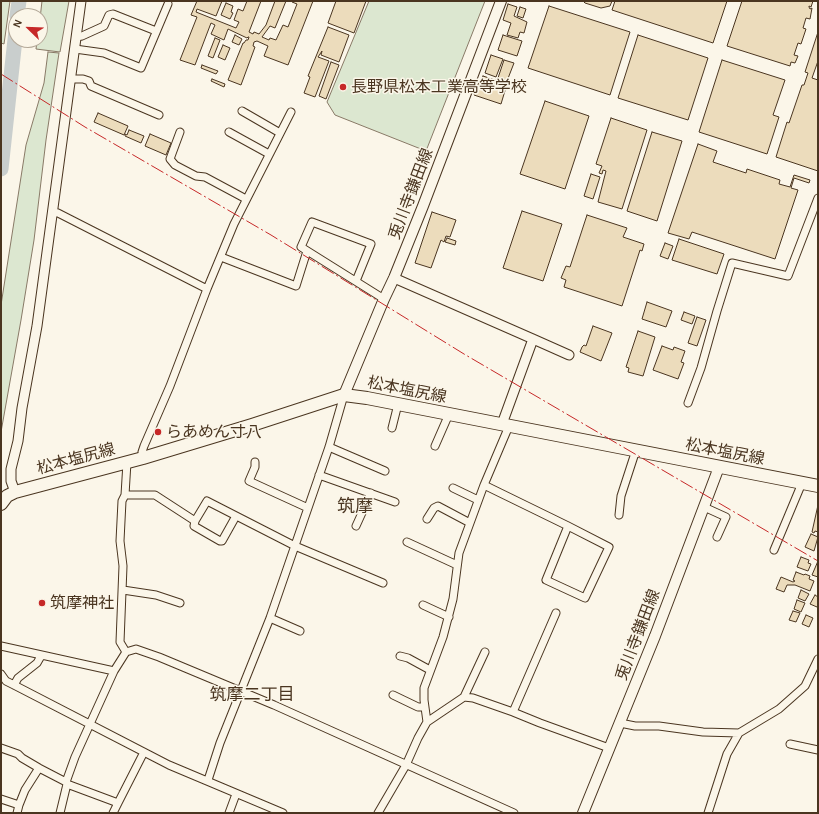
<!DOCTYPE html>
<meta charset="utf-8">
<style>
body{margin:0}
#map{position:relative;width:819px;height:814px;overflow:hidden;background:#fbf6e9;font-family:"Alegreya Sans",sans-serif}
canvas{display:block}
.frame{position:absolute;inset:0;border:2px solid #4a3520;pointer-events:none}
.north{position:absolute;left:8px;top:8px;width:40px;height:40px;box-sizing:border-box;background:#fbf6e9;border:1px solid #b4a999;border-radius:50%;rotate:293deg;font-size:11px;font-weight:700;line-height:16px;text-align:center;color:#4a3520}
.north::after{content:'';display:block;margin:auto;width:14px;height:18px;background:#c62828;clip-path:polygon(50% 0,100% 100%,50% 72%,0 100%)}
</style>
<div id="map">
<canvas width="819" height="814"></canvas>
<div class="frame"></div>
<div class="north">N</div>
</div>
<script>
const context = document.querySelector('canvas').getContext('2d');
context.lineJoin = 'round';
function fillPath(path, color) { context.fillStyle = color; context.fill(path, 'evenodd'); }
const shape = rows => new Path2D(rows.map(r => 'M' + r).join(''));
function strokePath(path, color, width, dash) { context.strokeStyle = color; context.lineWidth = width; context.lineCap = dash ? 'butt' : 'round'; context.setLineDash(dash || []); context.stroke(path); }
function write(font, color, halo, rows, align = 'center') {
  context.font = font + ' "Alegreya Sans","Noto Sans JP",sans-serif'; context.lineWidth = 3; context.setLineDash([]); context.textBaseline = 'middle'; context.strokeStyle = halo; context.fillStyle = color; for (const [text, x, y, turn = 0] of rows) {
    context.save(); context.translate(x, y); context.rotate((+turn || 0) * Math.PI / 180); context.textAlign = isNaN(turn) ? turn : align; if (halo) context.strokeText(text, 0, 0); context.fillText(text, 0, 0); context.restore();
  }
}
const green = shape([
 [1,1,10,1,4,44,1,43,1,1],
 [42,1,69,1,60,52,36,49,37,40,40,40,40,19,42,1],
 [369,1,485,1,426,151,335,115,327,102,369,1],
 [48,52,59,53,46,140,34,240,21,320,1,432,1,305,26,145,44,83,48,52]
]);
fillPath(green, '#dce7d0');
strokePath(green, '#887966', 1);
strokePath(shape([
 [17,16,19,1],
 [1,169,16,30]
]), '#c9cecd', 15);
const building = shape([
 [197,1,222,1,216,16,197,9,196,12,236,28,239,22,234,20,238,9,243,11,247,1,261,1,249,32,253,34,254,32,259,34,266,25,275,1,286,1,275,28,270,26,262,37,269,40,270,38,276,40,283,25,288,27,297,4,292,2,292,1,313,1,288,65,264,56,268,46,257,41,254,42,253,46,255,47,241,85,228,80,243,43,244,43,246,40,248,40,249,37,248,37,247,38,228,29,224,40,211,34,215,25,211,23,195,65,180,60,197,17,191,15,197,1],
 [336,1,366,1,354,33,328,23,336,1],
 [583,1,612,1,610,6,601,8,585,3,583,1],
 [615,1,727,1,713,43,612,10,615,1],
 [742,1,813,1,811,7,809,6,809,7,810,9,812,8,810,19,806,18,803,28,806,29,801,44,798,43,794,55,798,56,795,63,791,62,790,66,727,46,742,1],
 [226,3,233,6,231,12,233,13,230,19,221,15,226,3],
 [508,4,517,7,514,16,527,22,524,33,520,32,518,38,507,35,511,23,503,20,508,4],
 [549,6,630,32,610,95,528,68,549,6],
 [520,7,526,9,523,18,517,16,520,7],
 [328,27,349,35,339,62,321,55,322,51,318,57,329,61,315,97,304,93,310,77,308,76,328,27],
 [818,32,818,61,812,78,818,80,818,171,776,157,787,122,789,123,802,85,804,85,808,73,805,72,818,32],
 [235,35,242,39,239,45,232,42,235,35],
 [503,35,522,41,517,56,498,50,503,35],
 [638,35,708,58,688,120,618,98,638,35],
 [215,38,220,40,213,58,208,56,215,38],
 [223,45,230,48,225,60,218,57,223,45],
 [491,55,503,59,496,77,485,73,491,55],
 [504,60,514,63,507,81,498,78,504,60],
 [722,60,785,80,773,115,779,117,767,154,699,132,722,60],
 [331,62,339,65,326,99,319,96,331,62],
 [202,65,218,71,216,74,201,68,202,65],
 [483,76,507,84,501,104,474,95,479,82,481,82,483,76],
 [212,79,225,84,224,87,211,81,212,79],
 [545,101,589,116,565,189,520,174,545,101],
 [98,113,128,126,124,135,94,122,98,113],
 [611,118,647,130,622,209,598,202,606,171,603,170,602,174,599,173,602,166,596,164,611,118],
 [129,130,144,136,141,143,125,136,125,134,127,135,129,130],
 [652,132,682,141,657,221,627,211,652,132],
 [150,134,171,143,166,155,145,146,150,134],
 [698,144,717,151,713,162,746,173,747,169,780,180,779,184,790,187,794,175,810,180,809,183,794,178,791,188,798,190,775,259,692,232,689,239,668,233,698,144],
 [591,174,600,177,593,199,584,196,591,174],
 [522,211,562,224,543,281,503,268,522,211],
 [432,212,456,220,450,237,446,236,444,242,441,240,431,268,415,263,432,212],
 [587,215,627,228,623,237,644,244,642,251,640,250,622,306,564,287,566,280,561,278,566,266,570,267,587,215],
 [447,238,456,241,455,245,445,242,447,238],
 [679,239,724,254,717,274,672,260,679,239],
 [665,243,673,246,668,259,660,256,665,243],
 [647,302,672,311,666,327,642,319,647,302],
 [684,312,695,316,692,324,681,320,684,312],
 [697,317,706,320,697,346,688,343,697,317],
 [593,326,612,333,601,361,580,352,582,347,584,345,586,346,593,326],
 [638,331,655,337,643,376,628,372,629,368,626,367,638,331],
 [662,346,673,350,674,347,685,351,681,362,684,363,678,379,653,370,662,346],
 [818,505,818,532,815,531,814,533,812,532,818,505],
 [811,534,818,537,814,551,805,547,811,534],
 [801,557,809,560,808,563,811,564,808,571,797,567,801,557],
 [818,561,818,577,812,575,818,561],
 [796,572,804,575,805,574,810,576,809,579,814,581,810,591,795,585,787,585,784,592,776,589,781,577,793,582,795,581,793,580,796,572],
 [801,590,809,594,805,601,798,598,801,590],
 [815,595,818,597,818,605,817,607,810,604,815,595],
 [797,600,805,603,801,612,794,609,797,600],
 [793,611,800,613,796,622,789,620,793,611],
 [806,615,813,618,809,627,802,624,806,615]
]);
fillPath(building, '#ecdcbc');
strokePath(building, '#4a3520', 1);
const minor = shape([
 [76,37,82,36,104,26,109,15,113,14,156,31],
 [75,49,104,53,141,68,168,4],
 [71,79,83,79,89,81,91,86,159,115],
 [242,111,280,133],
 [180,132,170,159,175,165,196,176,205,177,246,199],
 [229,132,269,154],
 [52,212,58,213,207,289],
 [221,257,296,286,307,251],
 [356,281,371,244,312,222,301,247,384,299],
 [688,403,701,368,717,311,732,263,788,276,818,198],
 [392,428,398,404],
 [435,446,449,414],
 [329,447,385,471],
 [143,458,142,452,144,446,170,386,207,289,234,224,291,112],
 [255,462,255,467,249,481,308,508],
 [319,475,395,502],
 [484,485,568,526,609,547,585,598,546,580,568,526],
 [453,488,478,500],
 [125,495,155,495,195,521,207,501,295,546,383,583],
 [704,507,726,517,717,537],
 [619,515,621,496,636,450],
 [427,519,434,508,438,506,470,523],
 [195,521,194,526,220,541,222,541,236,516],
 [356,526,371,493],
 [407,542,457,565],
 [774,550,802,483],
 [123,590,156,595,180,603],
 [423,605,449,617],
 [270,618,300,631],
 [1,646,114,671],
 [126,652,120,642,123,566,120,541,122,501,125,495,127,462],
 [400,656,408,658,430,670],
 [1,674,6,681,14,685,169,765,283,813],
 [14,685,18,678,37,663,41,656],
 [393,695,418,707,425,707],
 [464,697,485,652],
 [513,712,556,613],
 [427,722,424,700,424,688,443,637,453,599,459,553,484,485,509,426],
 [620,723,635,726,659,726,703,732,739,733],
 [790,744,818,750],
 [1,748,18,754,22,758,39,768,66,782],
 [208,780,220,743,270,618,329,447,344,395],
 [67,784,118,803,113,813],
 [1,799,19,805,25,790,39,768],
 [118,803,144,752],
 [17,813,19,805],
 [60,813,67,784,66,782,75,757,114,671,126,652,136,649,159,657,274,705,514,813],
 [229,813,236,794],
 [378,813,406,765,418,738,427,722,464,697,473,698,513,712,540,723,609,748],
 [708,813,727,754,739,733,779,709,805,686,818,659]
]);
const tertiary = shape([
 [394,278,533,339],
 [502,424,533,339,569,355],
 [15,492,11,481,11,469,18,441,22,408,37,326,81,1]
]);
const secondary = shape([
 [344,395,384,299,394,278,423,206,501,1],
 [583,813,655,636,719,467]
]);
const primary = shape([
 [1,504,7,496,15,492,143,458,252,425,344,395,367,398,818,486]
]);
strokePath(minor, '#4a3520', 9);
strokePath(tertiary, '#4a3520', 11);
strokePath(secondary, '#4a3520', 12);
strokePath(primary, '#4a3520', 14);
strokePath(minor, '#fbf6e9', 7);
strokePath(tertiary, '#fbf6e9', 9);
strokePath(secondary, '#fbf6e9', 10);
strokePath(primary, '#fbf6e9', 12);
strokePath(shape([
 [1,74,85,127,271,235,464,354,818,561]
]), '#c62828', 1, [14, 3, 2, 3]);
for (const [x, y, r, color] of [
 [343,87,4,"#c62828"],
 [158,432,4,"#c62828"],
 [42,603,4,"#c62828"]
]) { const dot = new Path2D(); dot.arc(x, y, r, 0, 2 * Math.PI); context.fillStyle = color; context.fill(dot); strokePath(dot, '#fbf6e9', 1.5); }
write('16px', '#4a3520', '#fbf6e9', [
 ["長野県松本工業高等学校",351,87],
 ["らあめん寸八",166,432],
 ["筑摩神社",50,603]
], 'left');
write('16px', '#4a3520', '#fbf6e9', [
 ["兎川寺鎌田線",411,194,-69],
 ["松本塩尻線",407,390,11],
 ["松本塩尻線",725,452,11],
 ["松本塩尻線",76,459,-15],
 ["兎川寺鎌田線",638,635,-69]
]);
write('17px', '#4a3520', '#fbf6e9', [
 ["筑摩二丁目",252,695]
]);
write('18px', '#4a3520', '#fbf6e9', [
 ["筑摩",355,507]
]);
</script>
